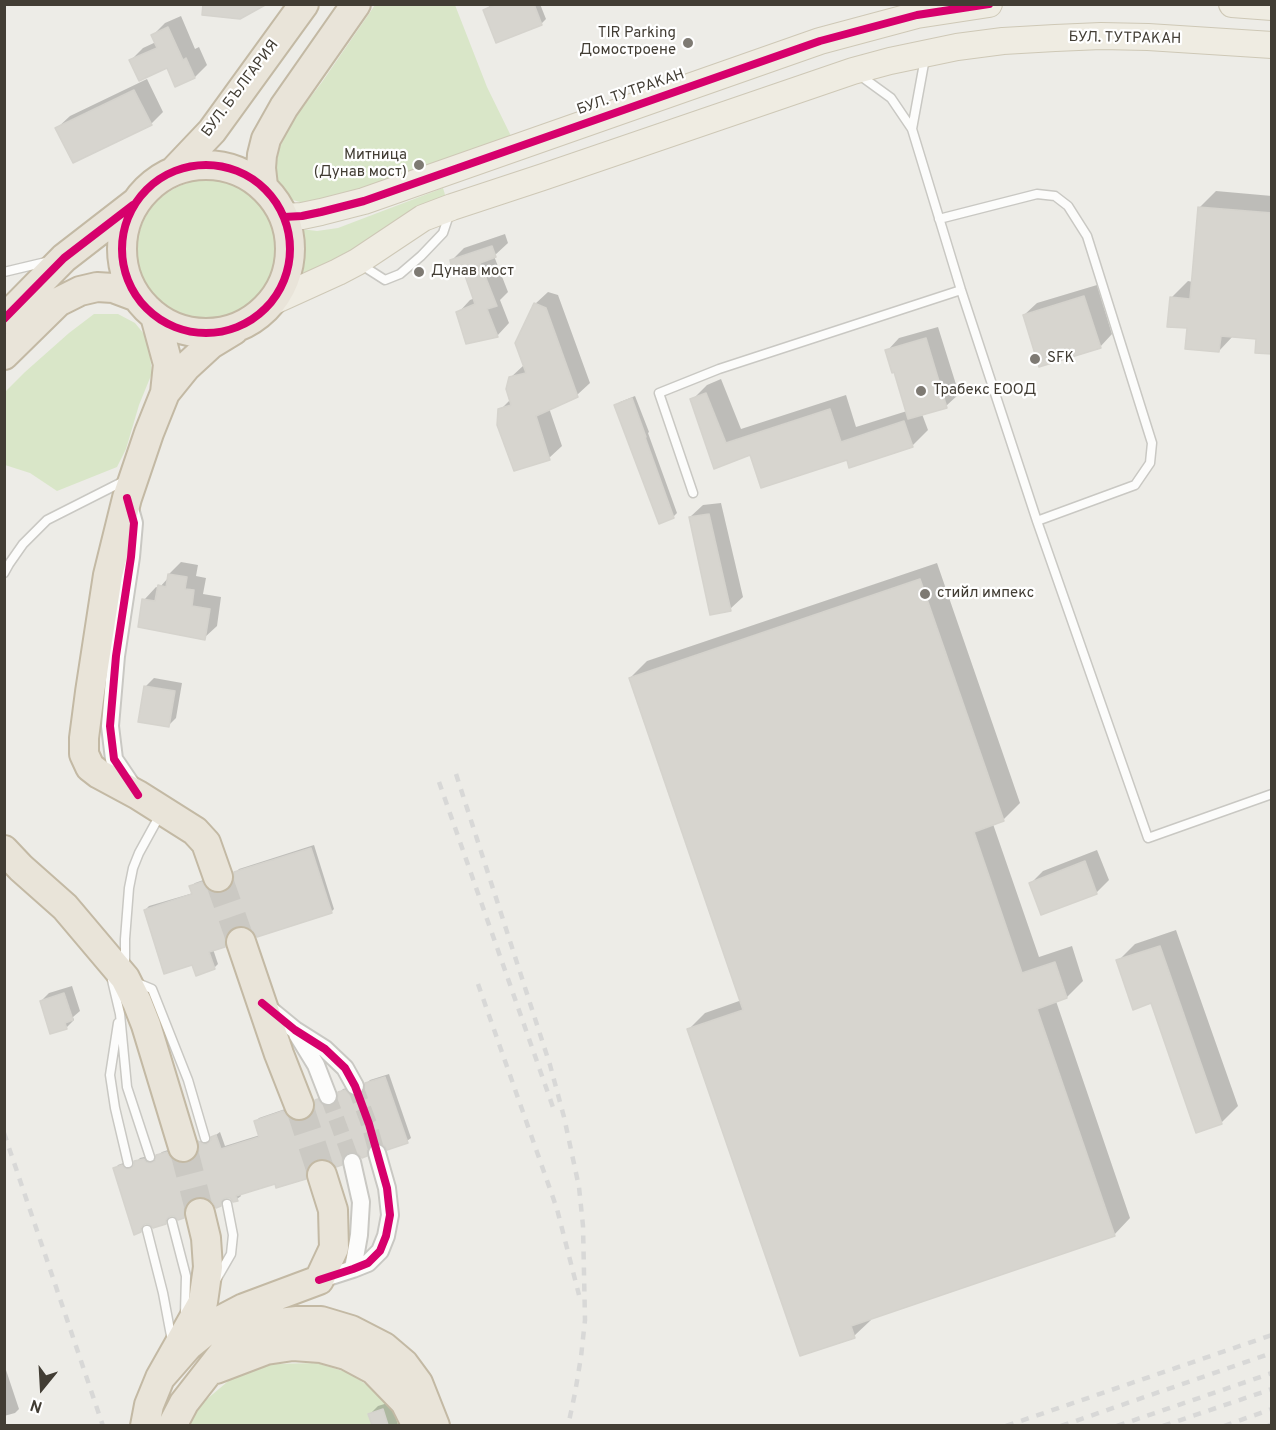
<!DOCTYPE html>
<meta charset="utf-8">
<style>
body{margin:0}
#map{position:relative;width:1276px;height:1430px;overflow:hidden;background:#edece7;font-family:Overpass,sans-serif}
canvas{display:block}
.frame{position:absolute;inset:0;border:6px solid #423d34;pointer-events:none}
.north{position:absolute;left:12px;top:1358px;width:60px;height:60px;-webkit-text-stroke:4px #fff;paint-order:stroke;rotate:198deg;font-size:16px;font-weight:700;line-height:24px;text-align:center;color:#423d34}
.north::after{content:'';display:block;margin:auto;width:21px;height:27px;background:#423d34;clip-path:polygon(50% 0,100% 100%,50% 72%,0 100%)}
</style>
<div id="map">
<canvas width="1276" height="1430"></canvas>
<div class="frame"></div>
<div class="north">N</div>
</div>
<script>
const context = document.querySelector('canvas').getContext('2d');
context.lineJoin = 'round';
function fillPath(path, color) { context.fillStyle = color; context.fill(path, 'evenodd'); }
const shape = rows => new Path2D(rows.map(r => 'M' + r).join(''));
function strokePath(path, color, width, dash) { context.strokeStyle = color; context.lineWidth = width; context.lineCap = dash ? 'butt' : 'round'; context.setLineDash(dash || []); context.stroke(path); }
function write(font, color, halo, rows, align = 'center') {
  context.font = font + ' Overpass,sans-serif'; context.lineWidth = 4.5; context.setLineDash([]); context.textBaseline = 'middle'; context.strokeStyle = halo; context.fillStyle = color; for (const [text, x, y, turn = 0] of rows) {
    context.save(); context.translate(x, y); context.rotate((+turn || 0) * Math.PI / 180); context.textAlign = isNaN(turn) ? turn : align; if (halo) context.strokeText(text, 0, 0); context.fillText(text, 0, 0); context.restore();
  }
}
fillPath(shape([
 [375,5,455,5,487,87,511,136,375,187,306,204,290,199,282,191,275,175,279,149,293,120,322,82],
 '137 251a71 71 0 1 1 142 0a71 71 0 1 1-142 0Z',
 [443,188,446,198,376,244,297,279,294,275,299,256,299,231,301,229,317,231,338,228],
 [94,314,118,314,135,323,148,339,152,373,139,405,126,449,117,467,57,491,30,473,5,465,4,393,25,372,69,333],
 [317,1363,349,1373,380,1394,401,1422,402,1426,190,1426,200,1405,233,1377,272,1364]
]), '#d9e6c8');
fillPath(shape([
 [492,4,540,4,546,19,541,24,485,10],
 [181,16,195,49,199,47,207,65,195,77,168,66,131,60,143,48,156,42,153,35,165,23],
 [147,79,163,112,151,124,57,128,70,116],
 [1216,191,1272,196,1272,353,1257,337,1234,335,1219,351,1188,327,1171,298,1188,281,1193,282,1200,207],
 [505,234,508,243,494,256,508,292,500,300,509,323,497,336,458,313,470,300,475,298,464,268,452,260,464,248],
 [1097,285,1112,334,1100,347,1024,315,1037,303],
 [548,292,558,295,590,383,577,395,549,408,562,446,549,458,500,410,511,399,510,378,524,365,535,304],
 [938,327,959,394,946,406,922,414,928,430,912,446,848,459,751,453,715,467,692,400,707,385,721,379,741,429,846,395,856,427,907,411,887,351,899,338],
 [635,396,649,432,648,433,677,513,673,517,616,405,620,402],
 [721,503,743,597,730,609,690,517,703,505],
 [181,562,198,565,196,576,206,578,203,594,221,597,217,626,204,638,144,600,156,587,159,588,169,577,169,574],
 [937,563,1020,803,1003,820,993,824,1039,957,1072,946,1083,981,1067,997,1056,1001,1130,1218,1114,1235,870,1318,871,1320,854,1336,689,1029,705,1013,742,1000,630,678,647,661],
 [154,678,182,683,176,718,168,726,146,686],
 [314,845,334,909,331,912,253,929,245,924,231,928,228,933,228,942,225,946,213,949,218,964,214,968,193,963,145,910,149,906,193,893,191,886,195,883,206,879,219,890,229,889,233,886,236,881,235,873,239,869],
 [1097,850,1109,880,1097,892,1042,913,1030,884,1043,871],
 [1176,930,1238,1106,1221,1123,1152,1001,1118,961,1135,944],
 [72,986,80,1011,73,1017,74,1020,66,1028,41,1001,49,993],
 [389,1074,411,1138,407,1141,373,1142,370,1145,370,1151,366,1155,356,1151,349,1150,345,1153,345,1160,341,1164,326,1158,312,1161,309,1166,309,1174,305,1178,276,1183,240,1194,241,1196,237,1199,225,1196,224,1201,220,1205,206,1196,195,1196,190,1199,188,1203,188,1213,183,1217,169,1215,169,1219,165,1223,144,1223,144,1227,140,1231,115,1169,118,1165,126,1162,130,1166,135,1166,136,1162,140,1158,148,1156,150,1159,157,1160,157,1156,162,1152,171,1149,183,1160,194,1159,197,1157,200,1152,200,1142,203,1138,207,1141,212,1141,213,1137,220,1132,225,1146,260,1135,255,1122,259,1118,288,1108,302,1118,310,1117,314,1114,316,1101,320,1097,332,1103,337,1103,339,1093,343,1089,350,1087,359,1093,366,1092,366,1084,370,1080],
 [4,1364,19,1409,15,1413,4,1416],
 [391,1402,398,1425,374,1426,370,1414,378,1406]
]), '#0003');
const building = shape([
 [203,4,267,4,240,19,202,15,203,4],
 [497,4,534,4,542,25,496,43,483,10,497,4],
 [168,27,183,60,186,58,195,78,175,87,167,68,139,81,129,60,157,48,151,35,168,27],
 [134,90,152,125,73,163,55,128,134,90],
 [1198,207,1272,213,1272,354,1255,353,1256,339,1221,336,1219,352,1185,349,1187,328,1167,327,1170,297,1190,299,1198,207],
 [492,246,496,257,480,263,497,306,487,309,498,337,466,344,456,312,475,304,463,270,453,274,450,260,492,246],
 [1084,296,1101,348,1039,367,1023,315,1084,296],
 [534,303,546,308,578,397,536,416,550,460,514,471,497,425,498,409,511,405,506,389,509,377,526,373,515,343,534,303],
 [926,338,947,408,908,419,894,372,892,373,885,350,926,338],
 [706,393,726,443,830,409,841,442,904,421,913,447,849,468,847,460,761,488,750,455,714,469,690,399,706,393],
 [632,398,646,437,645,437,674,518,659,524,614,405,632,398],
 [709,514,731,611,710,615,689,517,709,514],
 [168,574,187,577,185,589,194,590,192,606,210,609,205,640,138,627,142,599,155,601,158,585,166,587,168,574],
 [920,579,1004,821,974,832,1022,973,1055,962,1067,998,1037,1009,1115,1236,851,1326,855,1338,800,1356,687,1029,743,1010,629,678,920,579],
 [144,686,175,691,169,727,138,722,144,686],
 [311,848,332,913,257,937,252,930,245,926,235,927,228,932,225,938,225,947,209,952,215,969,196,976,192,965,164,974,144,910,192,894,189,886,202,882,207,889,214,893,224,892,231,887,234,881,234,872,311,848],
 [1085,861,1097,894,1041,915,1029,883,1085,861],
 [1160,946,1222,1124,1196,1133,1151,1003,1133,1010,1116,960,1160,946],
 [64,993,73,1020,65,1023,67,1029,50,1034,40,1001,64,993],
 [385,1077,408,1143,387,1150,385,1146,380,1143,374,1143,369,1146,367,1150,367,1156,362,1158,356,1152,349,1152,345,1155,342,1158,342,1165,336,1167,333,1163,326,1159,317,1160,310,1164,306,1171,306,1179,276,1188,275,1184,236,1196,238,1201,233,1202,230,1198,225,1198,221,1201,221,1206,216,1208,212,1201,205,1197,196,1197,188,1201,184,1208,184,1218,178,1220,174,1216,170,1216,166,1220,166,1224,153,1228,149,1224,145,1224,141,1228,141,1232,134,1235,113,1168,122,1165,126,1169,130,1169,134,1165,134,1161,144,1159,146,1162,151,1163,155,1161,156,1155,167,1152,171,1159,179,1163,188,1163,195,1159,199,1151,198,1141,203,1144,207,1144,211,1140,211,1137,216,1135,221,1149,259,1137,254,1121,283,1111,289,1118,297,1121,304,1120,312,1115,315,1108,315,1100,318,1099,322,1104,327,1106,331,1106,336,1102,338,1097,338,1092,345,1090,350,1095,354,1096,360,1095,364,1091,365,1083,385,1077],
 [383,1409,388,1425,372,1425,368,1414,383,1409]
]);
fillPath(building, '#d7d5cf');
strokePath(building, '#d5d3cd', 1.5);
strokePath(shape([
 [355,1086,369,1124,377,1153],
 [328,1096,352,1162]
]), '#cbc9c3', 16, [16, 8]);
strokePath(shape([
 [218,877,241,942],
 [299,1105,322,1175],
 [183,1147,200,1213]
]), '#cbc9c3', 28, [28, 14]);
const lane = shape([
 [858,74,891,98,912,129,961,290,1037,521,1148,838,1272,794],
 [912,129,925,58],
 [939,219,1037,194,1055,196,1068,206,1087,236,1152,443,1150,463,1135,485,1037,521],
 [360,264,385,280,400,274,421,256,443,233,449,215],
 [4,272,46,262],
 [693,493,659,393,719,369,961,290],
 [4,573,9,564,23,544,47,520,126,480],
 [125,967,125,939,129,888,133,868,139,853,161,813],
 [112,980,120,1014,127,1087,150,1157],
 [135,982,152,989,188,1080,205,1138],
 [118,1023,110,1075,115,1108,128,1163],
 [172,1222,186,1276,185,1313],
 [147,1230,163,1293,172,1341],
 [216,1280,231,1254,233,1235,227,1204]
]);
const street = shape([
 [131,512,134,523,131,557,116,656,110,726,114,759,133,787],
 [267,1007,295,1030,325,1049,345,1068,355,1086],
 [297,1034,316,1065,328,1096],
 [352,1162,361,1202,359,1235,353,1269],
 [319,1280,353,1269,368,1263,380,1251,386,1236,390,1215,387,1188,377,1153]
]);
const primary = shape([
 [1232,4,1272,7],
 [284,217,302,216,321,212,364,201,820,41,917,15,989,4],
 [272,302,338,272,357,262,423,218,452,207,543,177,853,71,890,61,957,47,1003,41,1055,38,1101,36,1148,37,1272,45]
]);
const highway = shape([
 '122 249a84 84 0 1 1 168 0a84 84 0 1 1-168 0Z',
 [175,170,212,131,304,4],
 [263,186,261,168,262,155,266,139,284,107,356,4],
 [155,316,168,364,165,393,149,433,127,498,108,575,90,692,84,738,84,754,90,767,99,774,138,795,195,831,206,843,218,877],
 [4,319,64,258,135,203],
 [4,355,58,302,80,291,97,287,113,288,137,297],
 [165,393,186,367,211,344,234,330],
 [4,850,21,868,65,907,125,978,137,1002,146,1025,183,1147],
 [241,942,279,1054,299,1105],
 [216,1369,266,1350,293,1346,321,1348,346,1355,374,1370,405,1402,417,1426],
 [160,1378,188,1346,204,1333,223,1319,244,1308,319,1280,334,1248,333,1210,322,1175],
 [145,1426,149,1405,160,1378,203,1302,208,1267,206,1238,200,1213],
 [172,1426,184,1403,223,1353,250,1332,271,1324,297,1321,321,1321,351,1330,384,1347,404,1364,418,1383,435,1426]
]);
strokePath(lane, '#c9c8c3', 11);
strokePath(street, '#c9c8c3', 20);
strokePath(primary, '#cec8b6', 28);
strokePath(highway, '#c3b9a4', 32);
strokePath(lane, '#fcfcfb', 8);
strokePath(street, '#fcfcfb', 16);
strokePath(primary, '#efece2', 26);
strokePath(highway, '#e9e4d9', 28);
strokePath(shape([
 [456,774,550,1065,564,1117,579,1187,583,1226,585,1320,581,1357,575,1393,568,1426],
 [439,782,555,1113],
 [478,984,557,1209,579,1295],
 [4,1133,103,1426],
 [1006,1426,1272,1335],
 [1061,1426,1272,1353],
 [1117,1426,1272,1373],
 [1163,1426,1272,1389],
 [1224,1426,1272,1409],
 [1268,1426,1272,1424]
]), '#d8d8d7', 4.5, [8, 8]);
strokePath(shape([
 '122 249a84 84 0 1 1 168 0a84 84 0 1 1-168 0Z',
 [284,217,302,216,321,212,364,201,820,41,917,15,989,4],
 [4,319,64,258,133,205],
 [127,498,134,523,131,557,116,656,110,726,114,759,138,795],
 [262,1003,295,1030,325,1049,345,1068,355,1086,369,1124,387,1188,390,1215,386,1236,380,1251,368,1263,353,1269,319,1280]
]), '#d6006c', 8);
for (const [x, y, r, color] of [
 [688,43,6,"#7e7a73"],
 [419,165,6,"#7e7a73"],
 [419,272,6,"#7e7a73"],
 [1035,359,6,"#7e7a73"],
 [921,391,6,"#7e7a73"],
 [925,594,6,"#7e7a73"]
]) { const dot = new Path2D(); dot.arc(x, y, r, 0, 2 * Math.PI); context.fillStyle = color; context.fill(dot); strokePath(dot, '#fff', 2); }
write('15px', '#423d34', '#fff', [
 ["TIR Parking",676,34,"right"],
 ["Домостроене",676,51,"right"],
 ["Митница",407,156,"right"],
 ["(Дунав мост)",407,173,"right"],
 ["Дунав мост",431,272],
 ["SFK",1047,359],
 ["Трабекс ЕООД",933,391],
 ["стийл импекс",937,594]
], 'left');
write('15px', '#423d34', '#fff', [
 ["БУЛ. ТУТРАКАН",1125,39,1],
 ["БУЛ. БЪЛГАРИЯ",241,89,-53],
 ["БУЛ. ТУТРАКАН",631,93,-19]
]);
</script>
